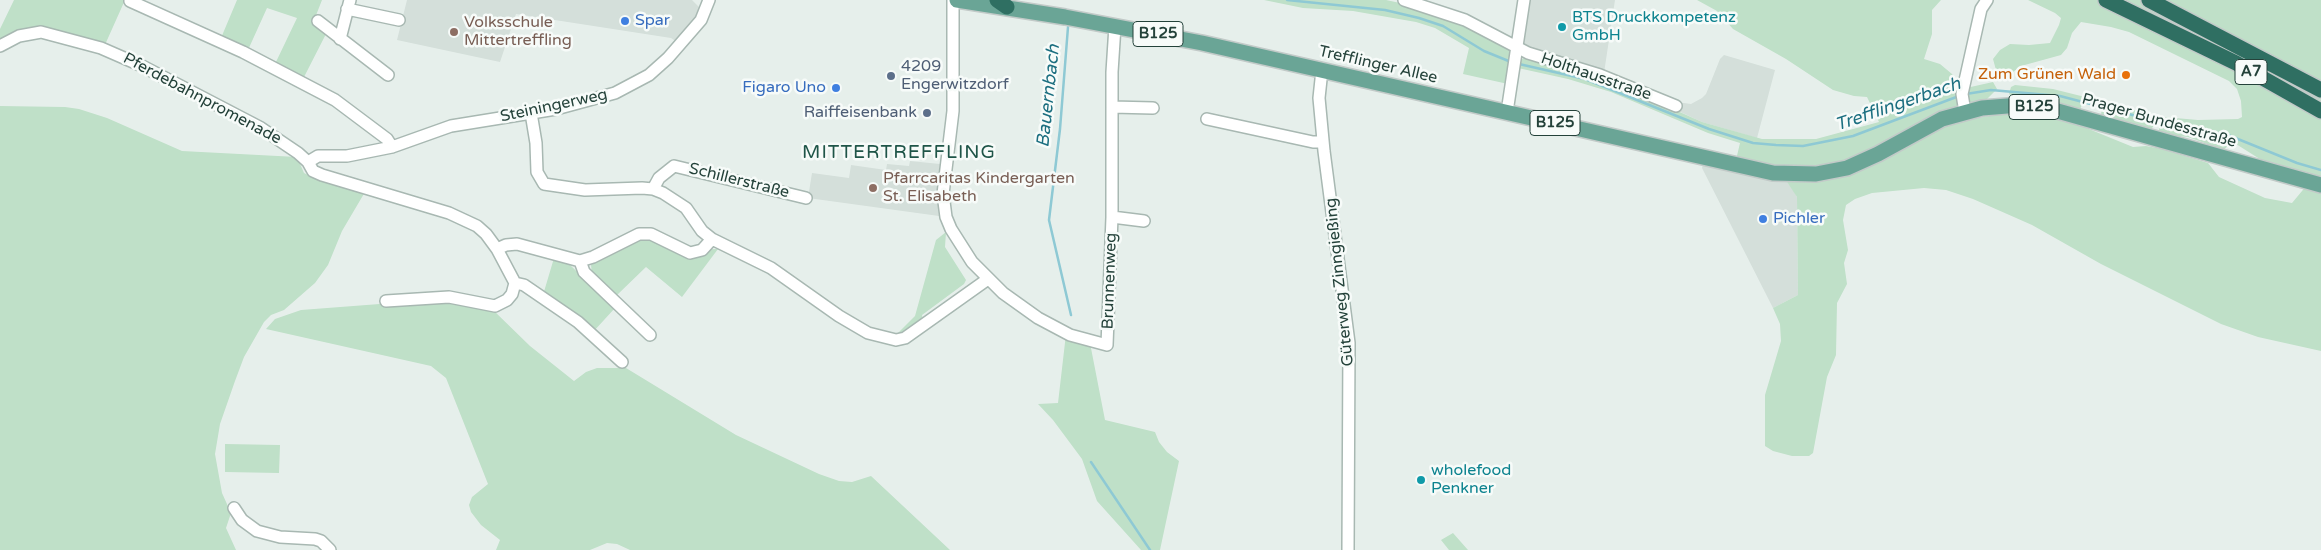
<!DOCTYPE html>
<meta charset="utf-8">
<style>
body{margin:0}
canvas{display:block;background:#e6efeb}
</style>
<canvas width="2321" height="550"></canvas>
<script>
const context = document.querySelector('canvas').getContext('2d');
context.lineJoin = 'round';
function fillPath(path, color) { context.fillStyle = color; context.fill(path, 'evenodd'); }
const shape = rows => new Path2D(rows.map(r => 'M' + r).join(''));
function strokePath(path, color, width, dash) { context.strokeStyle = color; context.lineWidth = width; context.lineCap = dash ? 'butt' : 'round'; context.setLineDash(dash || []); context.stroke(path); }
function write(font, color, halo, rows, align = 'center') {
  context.font = font + ' "Varela Round",sans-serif'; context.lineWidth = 5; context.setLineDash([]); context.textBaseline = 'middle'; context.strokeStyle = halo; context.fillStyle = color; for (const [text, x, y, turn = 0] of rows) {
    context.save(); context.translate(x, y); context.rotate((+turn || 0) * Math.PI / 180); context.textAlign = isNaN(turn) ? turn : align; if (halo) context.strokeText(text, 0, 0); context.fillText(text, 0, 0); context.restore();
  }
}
fillPath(shape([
 [407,0,692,0,699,7,695,18,677,42,671,38,516,14,500,62,397,40],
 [1528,0,1615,0,1604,73,1534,52,1521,44],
 [1724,55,1775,70,1757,138,1702,122,1674,109,1677,102,1691,104,1702,98,1706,94,1720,59],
 [910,161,940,164,937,193,939,216,808,198,812,173,849,178,851,165,886,170,887,164,909,166],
 [1703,164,1787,182,1794,191,1797,197,1798,295,1773,308,1702,168]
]), '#d4dfda');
fillPath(shape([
 [14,0,125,0,104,47,51,31,0,43,0,29],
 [237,0,322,0,313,23,327,32,303,79,275,64,297,18,267,8,248,50,221,38],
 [1264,0,1386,0,1414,6,1458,22,1512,51,1508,84,1463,74,1469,48,1435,28,1416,22,1353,11,1303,8],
 [1697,0,1941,0,1932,10,1932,34,1924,59,1940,64,1952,74,1960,88,1959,109,1851,161,1823,167,1786,168,1736,160,1740,143,1708,133,1611,92,1568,79,1518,68,1520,60,1527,57,1624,87,1702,122,1762,139,1816,139,1879,122,1867,97,1854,96,1833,90,1786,59,1733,29,1717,11],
 [2028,0,2321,0,2321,351,2258,337,2221,324,2101,264,2032,225,1973,199,1946,190,1924,188,1872,193,1855,199,1846,205,1843,220,1848,250,1844,263,1847,284,1837,303,1836,355,1827,377,1813,453,1809,456,1792,456,1773,451,1765,446,1765,395,1781,341,1780,324,1773,308,1798,295,1797,197,1787,182,1822,181,1851,174,1936,130,1961,121,2006,113,2052,117,2074,123,2133,147,2146,146,2162,149,2208,163,2219,177,2265,198,2292,203,2312,179,2274,168,2236,144,2230,143,2224,150,2188,137,2159,134,2159,124,2164,117,2198,120,2238,119,2242,117,2241,101,2237,89,2229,81,2129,32,2111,27,2081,22,2072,33,2067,48,2061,55,2021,66,2005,78,1996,70,1993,59,2000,50,2010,44,2029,45,2050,43,2059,25,2061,18,2055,13],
 [1993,82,1997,89,1984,102,1967,106,1966,88],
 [2015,85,2053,89,2085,97,2079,112,2017,101,2009,94,2011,87],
 [2106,103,2154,115,2153,127,2148,131,2103,118,2101,113],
 [0,106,65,107,79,109,107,118,182,151,297,157,304,173,310,176,365,192,342,231,328,265,315,283,284,310,271,315,264,322,244,357,235,381,220,424,215,454,222,493,231,513,226,528,236,550,0,550],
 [946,232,945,247,966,280,964,284,922,315,923,321,896,335,915,316,936,240],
 [647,237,672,250,718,249,682,297,646,267,616,296,592,274,591,265,627,242],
 [554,258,570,265,615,308,593,332,543,295],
 [432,300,491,308,530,346,574,381,586,372,597,368,626,368,736,435,819,474,839,481,852,482,871,476,950,550,630,550,617,544,607,543,590,550,496,550,500,540,481,525,471,512,469,505,472,497,488,484,446,378,431,366,266,329,275,319,301,310],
 [1066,334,1090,343,1105,420,1155,432,1159,442,1167,452,1179,461,1160,550,1141,550,1097,501,1082,459,1053,420,1038,404,1058,403],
 [225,444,280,445,279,473,225,472],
 [1453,533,1468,550,1449,550,1441,540]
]), '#bfe0c8');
strokePath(shape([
 [1287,0,1385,10,1419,18,1443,26,1484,51,1511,62],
 [1068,27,1060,129,1049,220,1071,315],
 [1519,64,1585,79,1709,129,1753,143,1776,145,1803,146,1853,136,1959,96],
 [1966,94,1991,90,2060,96,2159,122,2228,135,2297,163,2321,170],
 [1091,462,1150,550]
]), '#8ec9d4', 2.5);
const minor = shape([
 [953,0,953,111,943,194,946,217,951,229,972,262,1003,293,1038,318,1070,335,1107,345,1112,217,1112,72,1115,26],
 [1404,0,1465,20,1528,53,1600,75,1676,106],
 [130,1,243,52,335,100,387,139,392,147],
 [347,9,399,20],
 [318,21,388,75],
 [340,39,350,0],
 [0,46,19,36,41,32,101,48,140,65,261,128,298,153,308,162,313,171,322,175,449,213,477,226,486,234,497,249,515,283,512,294,507,300,495,306,449,297,386,301],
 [1322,70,1319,98,1324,151,1349,343,1348,550],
 [1112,107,1153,108],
 [1507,112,1524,0],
 [1965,112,1962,94,1981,9,1987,0],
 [531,113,536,143,537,172,544,184,585,190,642,188,653,189,663,193,686,208,702,231,712,239,771,268,839,316,868,333,896,340,905,338,988,279],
 [1207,119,1313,142,1323,142],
 [308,162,318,156,347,156,392,147,451,126,556,109,615,93,649,75,668,58,701,20,709,0],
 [653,189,659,178,674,166,806,198],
 [1112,217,1144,221],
 [497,249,506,245,517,244,580,261,593,257,639,234,651,234,690,253,702,250,712,239],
 [580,261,584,272,650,335],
 [515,283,524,285,578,322,622,362],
 [234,508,242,520,257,531,280,537,315,539,321,541,330,550]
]);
const major = shape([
 [957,0,1065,17,1202,43,1773,173,1816,174,1847,168,1878,154,1942,119,1982,108,2020,105,2054,110,2321,185]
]);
const highway = shape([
 [997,0,1007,7],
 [2106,0,2236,63,2321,111],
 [2149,0,2321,90]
]);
strokePath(minor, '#a8b8b2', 14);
strokePath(major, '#c2cac8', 18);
strokePath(highway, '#c2cac8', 18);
strokePath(minor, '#fff', 11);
strokePath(major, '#6aa596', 15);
strokePath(highway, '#2f6f62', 15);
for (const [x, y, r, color] of [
 [625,21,5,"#3f7fe0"],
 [1562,27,5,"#0f9aa8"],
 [454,32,5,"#8d6e63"],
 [2126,75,5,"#e8710a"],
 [891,76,5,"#5c6f8a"],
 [836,88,5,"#3f7fe0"],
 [927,113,5,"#5c6f8a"],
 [873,188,5,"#8d6e63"],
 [1763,219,5,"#3f7fe0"],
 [1421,480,5,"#0f9aa8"]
]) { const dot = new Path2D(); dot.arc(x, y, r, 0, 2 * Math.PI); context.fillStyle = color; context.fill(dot); strokePath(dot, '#f7fbf9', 2); }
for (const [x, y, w] of [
 [1158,34,50],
 [2251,72,32],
 [2034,107,50],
 [1555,123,50]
]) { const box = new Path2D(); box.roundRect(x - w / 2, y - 12.5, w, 25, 4); context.fillStyle = '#f7fbf9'; context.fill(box); strokePath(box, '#24423a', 1); }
write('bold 15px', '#24423a', null, [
 ["B125",1158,34],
 ["A7",2251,72],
 ["B125",2034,107],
 ["B125",1555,123]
]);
write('16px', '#0d838f', '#f7fbf9', [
 ["BTS Druckkompetenz",1572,18],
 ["GmbH",1572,36],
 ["wholefood",1431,471],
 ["Penkner",1431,489]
], 'left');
write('16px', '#366cbe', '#f7fbf9', [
 ["Spar",635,21],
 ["Figaro Uno",826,88,"right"],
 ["Pichler",1773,219]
], 'left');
write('16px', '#785e54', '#f7fbf9', [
 ["Volksschule",464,23],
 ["Mittertreffling",464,41],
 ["Pfarrcaritas Kindergarten",883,179],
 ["St. Elisabeth",883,197]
], 'left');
write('16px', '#24423a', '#f7fbf9', [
 ["Trefflinger Allee",1378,65,13],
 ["Holthausstraße",1596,77,19],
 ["Pferdebahnpromenade",202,99,28],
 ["Steiningerweg",554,106,-12],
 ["Prager Bundesstraße",2159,121,16],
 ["Schillerstraße",739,181,14],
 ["Brunnenweg",1110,281,-88],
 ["Güterweg Zinngießing",1340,282,-96]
]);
write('16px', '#4e5e75', '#f7fbf9', [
 ["4209",901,67],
 ["Engerwitzdorf",901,85],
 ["Raiffeisenbank",917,113,"right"]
], 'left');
write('16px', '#c56008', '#f7fbf9', [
 ["Zum Grünen Wald",2116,75]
], 'right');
write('italic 18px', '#1c6f80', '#f7fbf9', [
 ["Bauernbach",1049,96,-84],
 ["Trefflingerbach",1898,105,-19]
]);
context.letterSpacing = '1px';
write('19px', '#1f5548', '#f7fbf9', [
 ["MITTERTREFFLING",899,153]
]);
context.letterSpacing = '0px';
</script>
